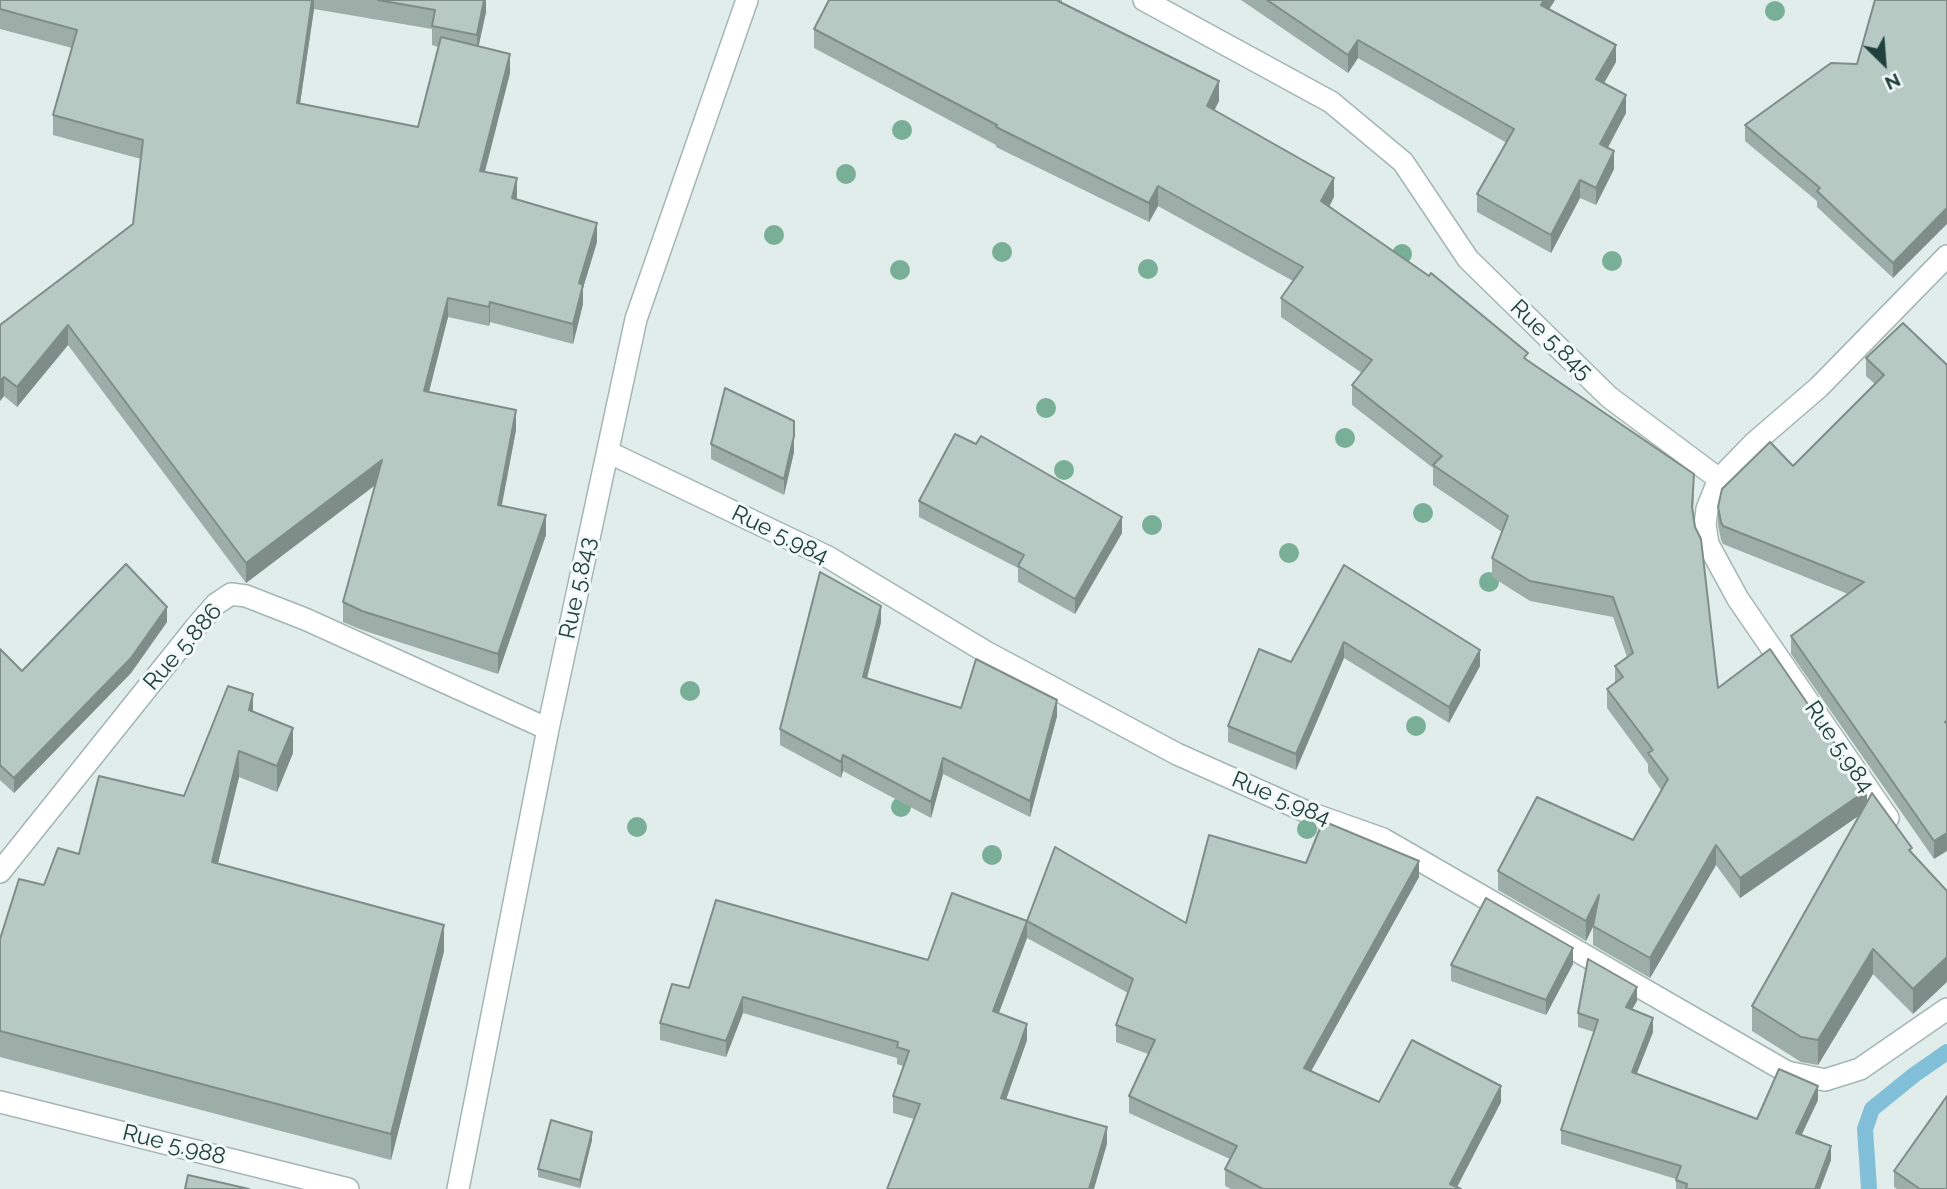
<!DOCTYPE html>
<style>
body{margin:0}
#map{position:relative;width:1947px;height:1189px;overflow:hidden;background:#e1edea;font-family:Raleway,sans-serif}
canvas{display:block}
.north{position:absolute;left:1849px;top:28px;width:70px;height:70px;-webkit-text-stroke:5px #f2f9f7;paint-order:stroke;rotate:155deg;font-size:19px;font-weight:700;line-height:28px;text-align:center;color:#1f403c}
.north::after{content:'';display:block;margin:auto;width:24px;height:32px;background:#1f403c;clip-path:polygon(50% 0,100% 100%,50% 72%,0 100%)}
</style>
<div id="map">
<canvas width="1947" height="1189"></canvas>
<div class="north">N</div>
</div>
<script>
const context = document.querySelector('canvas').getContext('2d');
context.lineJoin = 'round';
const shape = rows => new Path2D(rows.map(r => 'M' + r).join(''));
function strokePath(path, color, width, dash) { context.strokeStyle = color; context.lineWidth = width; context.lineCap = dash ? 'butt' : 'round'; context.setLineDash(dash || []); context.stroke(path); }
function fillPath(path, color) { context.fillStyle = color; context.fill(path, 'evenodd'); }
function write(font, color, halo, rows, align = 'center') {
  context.font = font + ' Raleway,sans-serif'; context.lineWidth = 6; context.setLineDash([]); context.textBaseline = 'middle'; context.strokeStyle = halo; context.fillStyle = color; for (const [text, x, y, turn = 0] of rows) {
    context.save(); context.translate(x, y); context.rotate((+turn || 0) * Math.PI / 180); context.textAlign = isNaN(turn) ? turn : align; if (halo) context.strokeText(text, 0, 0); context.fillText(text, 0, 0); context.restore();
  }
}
strokePath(shape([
 [1869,1189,1865,1129,1872,1109,1914,1075,1947,1052]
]), '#82c0d9', 16);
const minor = shape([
 [1144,0,1331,102,1403,162,1468,259,1609,397,1719,479,1754,443,1819,387,1947,256],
 [608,452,828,557,986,652,1177,754,1307,812,1383,839,1787,1072,1825,1080,1860,1069,1947,1009],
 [1719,479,1707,509,1705,525,1708,544,1738,599,1888,818],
 [0,872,196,627,216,604,231,594,246,596,305,619,548,729],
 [0,1102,348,1189],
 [458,1189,548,729,636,319,747,0]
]);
strokePath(minor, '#a3b6b2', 24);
strokePath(minor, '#fff', 21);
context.fillStyle = '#79af96';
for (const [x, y] of [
 [1775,11],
 [902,130],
 [846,174],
 [774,235],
 [1002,252],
 [1402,254],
 [1612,261],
 [1148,269],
 [900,270],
 [1046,408],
 [1345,438],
 [1064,470],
 [1423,513],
 [1152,525],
 [1289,553],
 [1489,582],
 [690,691],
 [1416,726],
 [901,807],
 [637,827],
 [1307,829],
 [992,855]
]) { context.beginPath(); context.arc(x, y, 10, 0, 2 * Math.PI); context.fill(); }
fillPath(shape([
 [0,0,486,0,486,12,478,46,510,73,485,172,516,199,597,242,583,288,583,304,573,344,490,322,489,326,448,317,429,392,516,430,502,505,546,535,498,674,362,630,343,622,343,602,375,485,246,583,68,345,17,407,4,396,0,401,0,325,133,224,141,159,53,135,53,115,72,48,0,29],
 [314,9,432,29,432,45,438,47,418,127,300,104],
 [1062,0,1062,3,1219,101,1214,110,1334,197,1330,206,1528,361,1694,494,1693,512,1718,688,1867,803,1947,891,1913,1014,1873,974,1818,1065,1801,1062,1752,1031,1752,1006,1860,815,1740,898,1716,865,1650,978,1593,945,1593,926,1586,941,1498,890,1498,871,1633,840,1661,790,1648,772,1648,764,1607,708,1607,689,1615,683,1615,666,1627,657,1613,617,1530,601,1492,577,1492,558,1502,532,1433,485,1433,468,1352,405,1352,385,1362,373,1281,317,1281,298,1293,281,1158,206,1149,222,996,147,996,145,814,48,814,29],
 [1241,0,1555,0,1549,9,1616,62,1604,83,1626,113,1608,148,1614,169,1596,205,1580,198,1551,253,1477,212,1477,194,1507,143,1358,58,1348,73],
 [1947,0,1893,278,1817,207,1817,201,1745,141,1745,125,1857,64],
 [1866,358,1947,365,1934,859,1791,654,1791,636,1848,594,1723,544,1721,540,1718,525,1718,507,1793,466,1875,384,1866,376],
 [711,444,794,452,784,495,711,459],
 [919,501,1122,533,1075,614,1018,582,1018,568,919,517],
 [1344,565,1480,666,1449,723,1344,658,1296,770,1228,742,1228,726,1291,662],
 [167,622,131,673,14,793,0,780,0,649,22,671],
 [881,622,867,678,961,708,1057,716,1030,817,943,774,931,818,843,771,841,778,780,745,780,729],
 [253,712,293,753,277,792,239,777,218,863,444,951,391,1160,0,1057,0,939,44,885,79,854,184,796],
 [1306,863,1419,877,1311,1071,1379,1102,1501,1102,1457,1187,1461,1189,1231,1189,1225,1186,1225,1169,1230,1159,1129,1113,1129,1096,1148,1054,1116,1042,1116,1025,1128,993,1027,938,999,1013,1027,1040,1006,1099,1107,1144,914,1119,893,1113,893,1096,903,1066,897,1064,897,1058,743,1013,726,1057,660,1040,660,1023,689,988,928,960,1027,921,1186,923],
 [1573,964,1546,1015,1451,981,1451,965],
 [1637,1001,1632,1009,1653,1032,1636,1074,1757,1119,1818,1100,1801,1135,1831,1160,1820,1189,1676,1189,1676,1179,1561,1144,1561,1130,1594,1032,1578,1027,1578,1013],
 [592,1140,580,1188,538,1177,538,1169],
 [1894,1171,1947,1189,1897,1189,1894,1187]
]), '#9dada8');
fillPath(shape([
 [312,0,314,0,314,9,297,123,297,103],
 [484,0,486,0,486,12,477,54,477,35],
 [1544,0,1555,0,1541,22,1541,5],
 [1358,40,1358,58,1348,73,1348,55],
 [1616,45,1616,62,1596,97,1596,79],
 [510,54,510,73,480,190,480,171],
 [1219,81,1219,101,1207,125,1207,106],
 [1626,95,1626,113,1600,161,1600,144],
 [1614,151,1614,169,1596,205,1596,188],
 [517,178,517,198,512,218,512,198],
 [1334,178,1334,197,1321,220,1321,201],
 [1580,180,1580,198,1551,253,1551,235],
 [1158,186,1158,206,1149,222,1149,203],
 [1947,208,1947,224,1893,278,1893,263],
 [597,223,597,242,583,288,583,304,573,344,573,324,579,283],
 [448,298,448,317,424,411,424,391],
 [490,302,490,322,489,326,489,307],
 [68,325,68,345,17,407,17,387],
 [4,377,4,396,0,401,0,381],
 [516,410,516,430,498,524,498,505],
 [794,436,794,452,784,495,784,479],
 [382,460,382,480,246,583,246,563],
 [546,515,546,535,498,674,498,654],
 [1122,517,1122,533,1075,614,1075,599],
 [881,606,881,622,863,693,863,677],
 [167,607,167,622,131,673,14,793,14,778],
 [1344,642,1344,658,1296,770,1296,754],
 [1480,650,1480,666,1449,723,1449,707],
 [253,694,253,720,249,710],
 [1057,700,1057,716,1030,817,1030,801],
 [293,728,293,753,277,792,277,766],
 [239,751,239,777,212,888,212,862],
 [843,755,843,771,841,778,841,762],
 [943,758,943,774,931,818,931,802],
 [1867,790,1867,810,1740,898,1740,878],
 [1947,833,1947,851,1934,859,1934,841],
 [1716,845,1716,865,1650,978,1650,958],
 [1419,861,1419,877,1304,1084,1304,1068],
 [1599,895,1599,915,1586,941,1586,921],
 [1027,921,1027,938,993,1028,993,1011],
 [444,925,444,951,391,1160,391,1134],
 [1573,948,1573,964,1546,1015,1546,1000],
 [1873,949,1873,974,1818,1065,1818,1040],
 [1947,957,1947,982,1913,1014,1913,989],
 [1637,987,1637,1001,1626,1020,1626,1007],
 [743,997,743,1013,726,1057,726,1041],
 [1653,1018,1653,1032,1632,1086,1632,1072],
 [1027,1024,1027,1040,1001,1114,1001,1098],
 [1501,1086,1501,1102,1456,1189,1450,1184],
 [1818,1086,1818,1100,1796,1147,1796,1133],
 [1107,1127,1107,1144,1094,1189,1089,1189],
 [592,1132,592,1140,580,1188,580,1180],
 [1831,1146,1831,1160,1820,1189,1815,1189]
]), '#7f8d88');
const building = shape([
 [0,0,312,0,297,103,418,127,441,37,510,54,480,171,517,178,512,198,597,223,579,283,583,285,573,324,490,302,489,307,448,298,424,391,516,410,498,505,546,515,498,654,362,611,343,602,382,460,246,563,68,325,17,387,4,377,0,381,0,325,133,224,143,140,53,115,77,30,0,9,0,0],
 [378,0,484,0,477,35,432,26,435,10,378,0],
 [829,0,1059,0,1058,1,1219,81,1207,106,1334,178,1321,201,1429,276,1431,273,1528,353,1524,358,1694,474,1692,507,1695,527,1701,539,1718,688,1770,649,1867,790,1740,878,1716,845,1650,958,1593,926,1599,895,1586,921,1498,871,1537,797,1633,840,1668,779,1648,753,1653,750,1607,689,1623,677,1615,666,1633,653,1613,597,1530,581,1492,558,1508,516,1433,465,1442,456,1352,385,1372,360,1281,298,1303,267,1158,186,1149,203,996,127,997,125,814,29,829,0],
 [1267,0,1544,0,1541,5,1616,45,1596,79,1626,95,1600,144,1614,151,1596,188,1580,180,1551,235,1477,194,1514,129,1358,40,1348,55,1267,0],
 [1875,0,1947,0,1947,208,1893,263,1817,191,1820,188,1745,125,1831,63,1857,64,1875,0],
 [1903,323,1947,365,1947,721,1945,722,1947,724,1947,833,1934,841,1791,636,1864,582,1723,526,1721,522,1718,507,1722,489,1770,442,1793,466,1884,375,1866,358,1903,323],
 [725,388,794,421,794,436,784,479,711,444,725,388],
 [955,434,976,444,981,436,1122,517,1075,599,1018,566,1024,555,919,501,955,434],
 [126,564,167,607,131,658,14,778,0,765,0,649,22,671,126,564],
 [1344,565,1480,650,1449,707,1344,642,1296,754,1228,726,1259,649,1291,662,1344,565],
 [820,572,881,606,863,677,961,708,976,659,1057,700,1030,801,943,758,931,802,843,755,841,762,780,729,820,572],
 [228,686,253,694,249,710,293,728,277,766,239,751,212,862,444,925,391,1134,0,1031,0,939,19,879,44,885,58,848,79,854,99,776,184,796,228,686],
 [1872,793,1912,848,1909,850,1947,891,1947,957,1913,989,1873,949,1818,1040,1801,1037,1752,1006,1872,793],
 [1323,821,1419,861,1304,1068,1379,1102,1412,1040,1501,1086,1450,1184,1461,1189,1263,1189,1225,1169,1237,1146,1129,1096,1155,1040,1116,1025,1133,979,1027,921,1055,847,1186,923,1209,835,1306,863,1323,821],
 [952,893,1027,921,993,1011,1027,1024,1001,1098,1107,1127,1089,1189,887,1189,920,1104,893,1096,909,1051,897,1047,898,1042,743,997,726,1041,660,1023,672,984,689,988,716,900,928,960,952,893],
 [1486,898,1573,948,1546,1000,1451,965,1486,898],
 [1588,959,1637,987,1626,1007,1653,1018,1632,1072,1757,1119,1779,1069,1818,1086,1796,1133,1831,1146,1815,1189,1686,1189,1687,1184,1676,1180,1681,1166,1561,1130,1598,1020,1578,1013,1588,959],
 [1947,1096,1947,1189,1920,1189,1894,1171,1947,1096],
 [551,1120,592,1132,580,1180,538,1169,551,1120],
 [188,1175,249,1189,185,1189,188,1175]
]);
fillPath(building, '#b6c9c3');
strokePath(building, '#7f8d88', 2);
write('23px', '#1f403c', '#f2f9f7', [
 ["Rue 5.845",1551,340,44],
 ["Rue 5.984",780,535,26],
 ["Rue 5.843",578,588,-78],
 ["Rue 5.886",183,647,-49],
 ["Rue 5.984",1839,747,56],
 ["Rue 5.984",1281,799,23],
 ["Rue 5.988",174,1145,14]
]);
</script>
